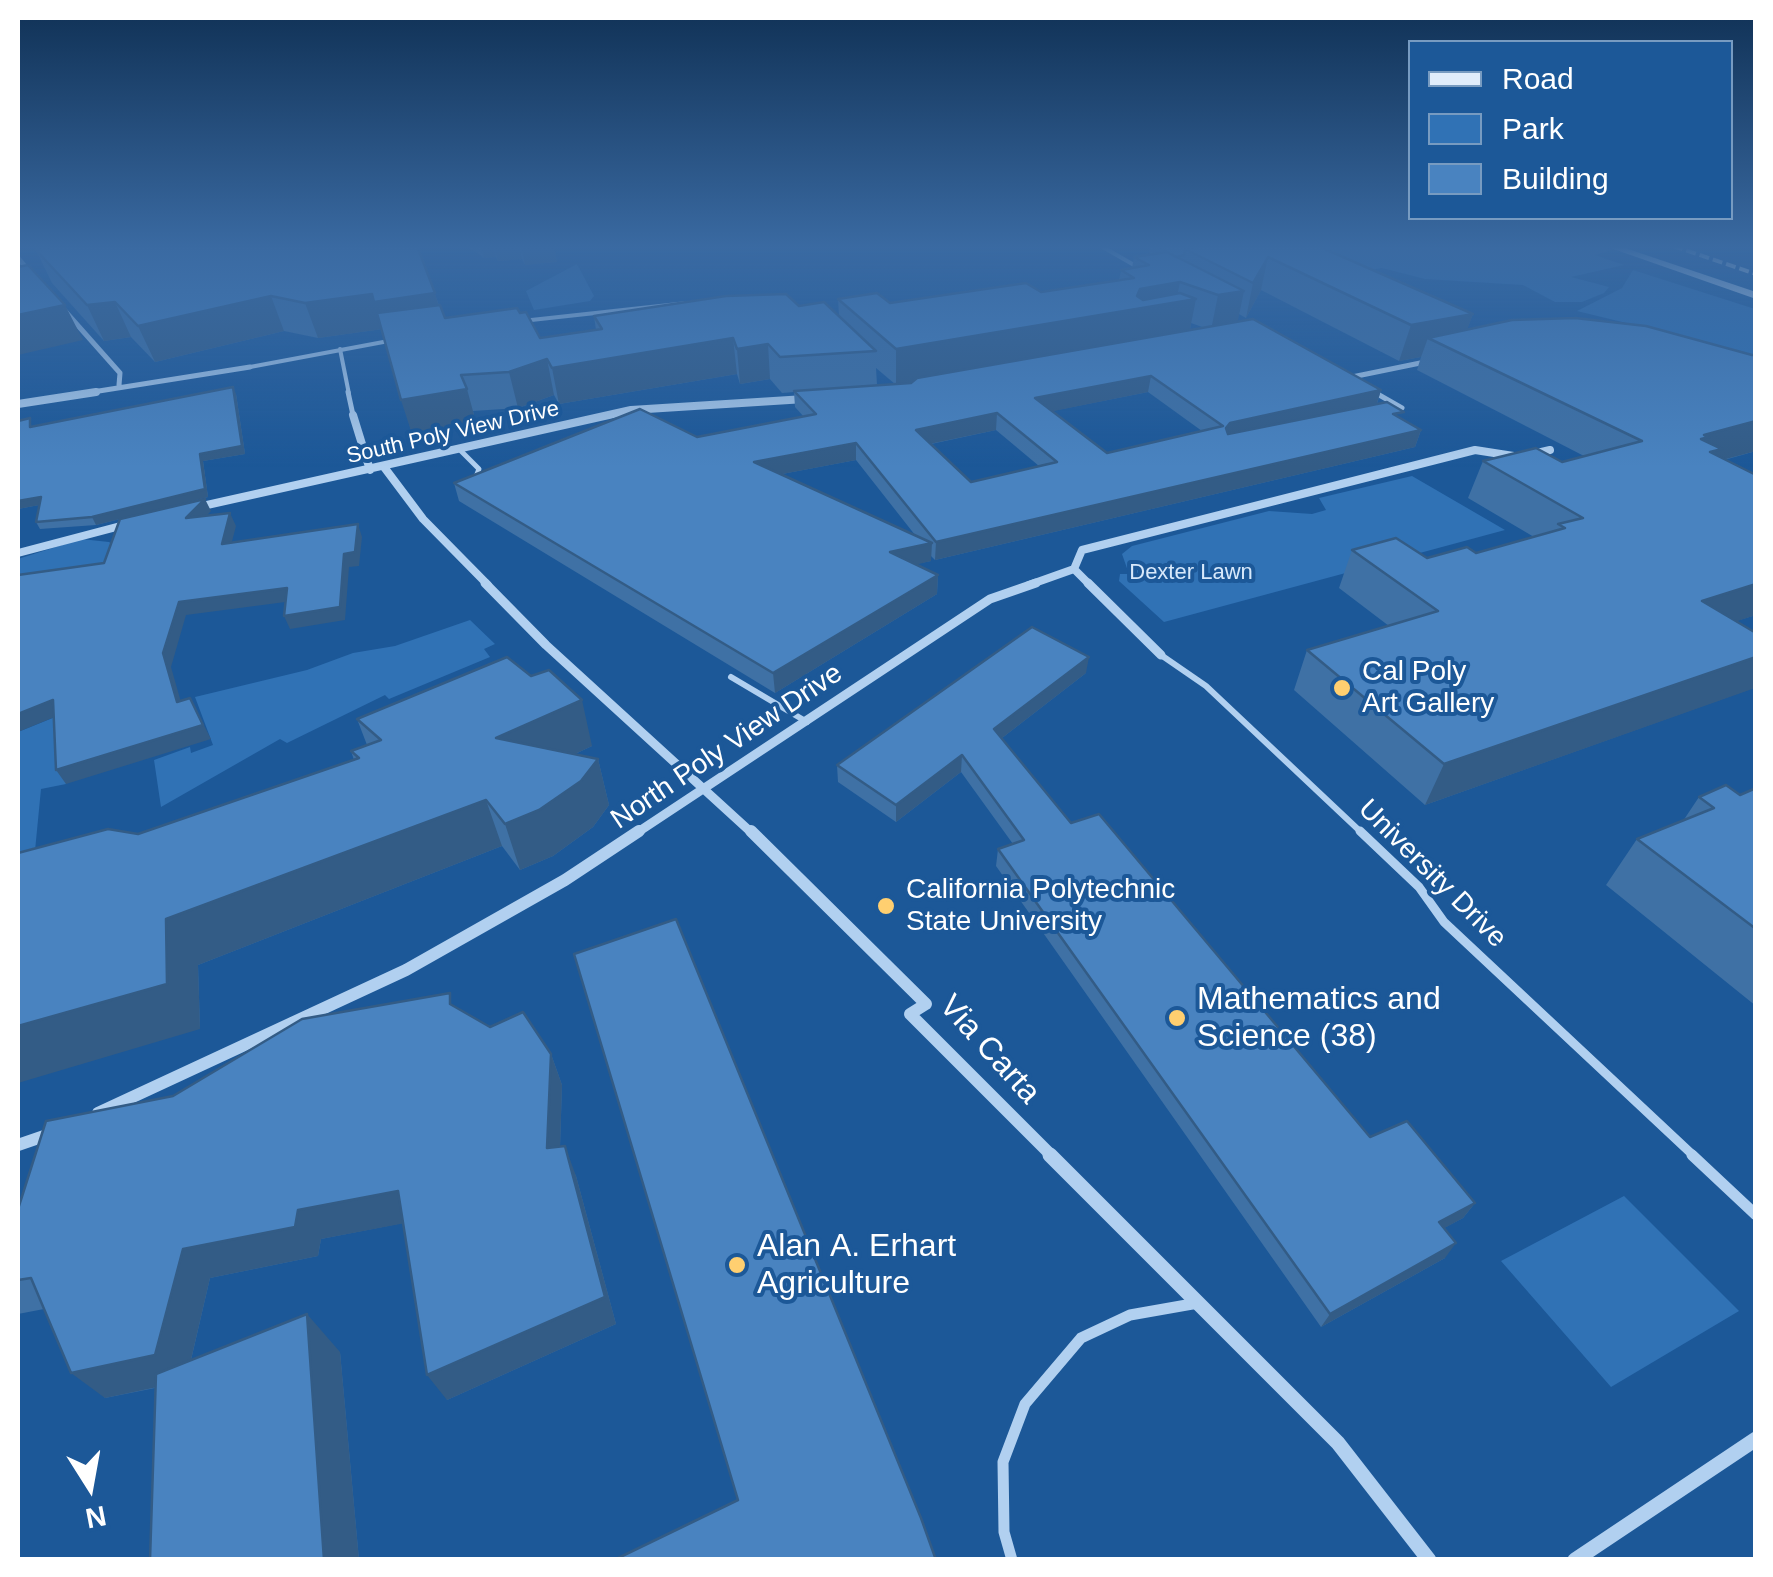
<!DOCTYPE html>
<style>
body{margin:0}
#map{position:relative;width:1773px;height:1577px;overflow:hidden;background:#1c5898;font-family:Arial,sans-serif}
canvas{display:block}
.frame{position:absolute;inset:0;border:20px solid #fff;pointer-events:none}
.legend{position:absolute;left:1408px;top:40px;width:325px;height:180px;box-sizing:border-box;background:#1c5898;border:2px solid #779bc1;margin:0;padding:12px 18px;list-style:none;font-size:30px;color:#fff}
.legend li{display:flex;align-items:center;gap:20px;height:50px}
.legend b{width:50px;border:2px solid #779bc1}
.north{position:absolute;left:40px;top:1437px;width:100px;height:100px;-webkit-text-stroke:8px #1c5898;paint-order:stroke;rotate:169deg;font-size:28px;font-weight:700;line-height:40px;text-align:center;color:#fff}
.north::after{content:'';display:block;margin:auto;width:35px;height:45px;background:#fff;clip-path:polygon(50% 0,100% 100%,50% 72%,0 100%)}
</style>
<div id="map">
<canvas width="1773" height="1577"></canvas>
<div class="frame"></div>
<ul class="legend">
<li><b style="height:12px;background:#dfecfb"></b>Road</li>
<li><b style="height:28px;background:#3072b5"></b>Park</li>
<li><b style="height:28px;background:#4983c0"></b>Building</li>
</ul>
<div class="north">N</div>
</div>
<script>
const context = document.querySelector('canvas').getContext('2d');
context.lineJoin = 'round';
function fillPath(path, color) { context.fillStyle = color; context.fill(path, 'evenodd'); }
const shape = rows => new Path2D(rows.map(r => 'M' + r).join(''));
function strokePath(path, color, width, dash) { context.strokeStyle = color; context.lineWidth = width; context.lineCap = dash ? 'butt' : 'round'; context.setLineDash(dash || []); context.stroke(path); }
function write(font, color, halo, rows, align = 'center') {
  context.font = font + ' Arial,sans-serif'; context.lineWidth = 8; context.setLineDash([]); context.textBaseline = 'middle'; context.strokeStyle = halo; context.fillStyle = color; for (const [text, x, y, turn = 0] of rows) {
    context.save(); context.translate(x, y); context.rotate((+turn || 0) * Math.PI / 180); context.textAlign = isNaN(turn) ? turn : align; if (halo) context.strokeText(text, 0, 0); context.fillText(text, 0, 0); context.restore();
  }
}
fillPath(shape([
 [1300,246,1600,246,1612,250,1595,255,1624,265,1571,277,1609,287,1604,293,1582,302,1555,302,1523,285,1425,279,1382,268,1361,272],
 [577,264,594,296,590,301,534,310,526,291],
 [1633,270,1755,309,1755,368,1684,337,1577,311,1622,288],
 [1412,476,1505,530,1164,622,1119,581,1120,574,1129,574,1122,554,1132,546,1269,511,1312,514,1326,510,1319,498],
 [81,539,109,542,126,555,122,563,18,589,18,559],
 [470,620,495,644,484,649,490,657,389,699,385,695,287,743,280,739,161,807,154,760,190,747,191,753,213,745,195,697,307,670,353,653,395,646],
 [60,715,66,784,41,789,34,861,18,864,18,732],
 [1624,1196,1739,1311,1611,1387,1501,1261]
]), '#3072b5');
strokePath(shape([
 [1101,246,1141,269],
 [522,321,687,303],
 [340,349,349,394],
 [250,367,394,340],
 [1374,392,1378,394]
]), '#b1d0f0', 4);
strokePath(shape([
 [348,392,353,415],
 [1374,392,1402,408,1390,411],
 [460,450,479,469,474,482]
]), '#b1d0f0', 5);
strokePath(shape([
 [1161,655,1206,686,1363,834],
 [731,677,807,722]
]), '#b1d0f0', 6);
strokePath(shape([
 [1360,831,1419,887,1444,922,1695,1157]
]), '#b1d0f0', 9);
strokePath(shape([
 [1692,1155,1756,1215],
 [1012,1560,1004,1532,1003,1462,1025,1404,1081,1338,1130,1315,1198,1303]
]), '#b1d0f0', 11);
strokePath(shape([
 [18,258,33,276],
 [65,311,120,373,119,385],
 [1347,378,1430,361],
 [80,394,250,367]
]), '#b1d0f0', 5);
strokePath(shape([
 [18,404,96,392],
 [353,415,370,470],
 [384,467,423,519,488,585],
 [198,507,631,410,805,399],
 [18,553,128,524],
 [1074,569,1090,585],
 [1029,585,1074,569,1082,550,1475,450,1520,457,1550,450]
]), '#b1d0f0', 8);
strokePath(shape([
 [485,583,546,645,753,834],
 [1088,583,1161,655],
 [635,834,990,599,1036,583]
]), '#b1d0f0', 9);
strokePath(shape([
 [751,831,926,1004,910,1014,1053,1157],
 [98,1113,406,970,565,880,639,831],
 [18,1145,50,1134]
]), '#b1d0f0', 12);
strokePath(shape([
 [1050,1155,1338,1443,1429,1560],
 [1575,1560,1756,1439]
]), '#b1d0f0', 15);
fillPath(shape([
 [1605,246,1619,246,1756,292,1756,299,1605,246]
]), '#dfecfb');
strokePath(shape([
 [1673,246,1756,274]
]), '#fff', 4, [10, 4]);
fillPath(shape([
 [34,246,417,246,439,305,445,318,520,313,540,338,596,330,594,316,799,306,839,316,838,299,890,303,1041,292,1119,280,1121,270,1132,268,1134,257,1151,255,1149,253,1150,246,1318,246,1473,314,1467,329,1756,355,1756,451,1724,460,1756,615,1736,621,1756,633,1756,687,1425,805,1294,690,1307,650,1389,626,1339,588,1352,550,1427,558,1476,553,1534,537,1468,498,1483,461,1562,462,1584,456,1417,370,1421,357,1399,361,1261,290,1246,318,1239,314,1237,322,1381,390,1377,404,1421,430,1415,447,935,560,931,556,931,561,916,564,938,575,937,594,775,693,459,501,454,483,804,417,795,407,794,392,782,393,770,379,740,384,737,374,559,404,554,395,518,408,473,411,477,426,413,437,382,329,318,338,284,331,155,362,131,337,104,341,52,283],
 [1191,323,1205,328,1190,330],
 [876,368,895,384,877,385],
 [1148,392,1202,431,1107,453,1052,411],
 [996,430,1039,466,971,482,931,444],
 [856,460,915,535,782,474],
 [467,246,554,246,557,262,525,265,522,259,498,261,496,257,484,258],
 [236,394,245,454,203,461,208,497,96,525,40,529,36,522,39,505,18,509,18,421,34,427],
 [1086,673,1002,738,1071,823,1370,1137,1475,1203,1463,1218,1444,1228,1445,1258,1321,1327,996,866,998,849,1013,844,961,772,896,822,838,782,837,765],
 [531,676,592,746,575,754,598,759,609,805,593,827,553,856,520,870,502,846,198,965,200,1029,138,834,354,760,351,751,367,745,357,719],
 [1756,788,1756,1006,1606,885,1637,839,1683,821,1699,797,1740,795],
 [457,1008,490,1027,551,1054,562,1085,560,1147,576,1176,616,1324,447,1400,403,1223,321,1239,318,1256,210,1278,191,1360,340,1352,359,1560,150,1560,155,1388,105,1398,44,1309,18,1314,18,1209,173,1096]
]), '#3f71a5');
fillPath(shape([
 [481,246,493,246,496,257,484,258],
 [494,246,519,246,522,259,498,261],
 [521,246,554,246,557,262,525,265],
 [1268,257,1261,290,1246,318,1253,283],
 [1180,282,1176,302,1196,299,1189,334,896,385,896,349,1137,296,1140,289],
 [1244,291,1237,325,1211,330,1218,295],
 [435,293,445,328,383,329,318,338,305,303,372,294],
 [271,296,284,331,155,362,138,326],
 [115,302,131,337,104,341,87,305],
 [65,305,83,340,18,355,18,315],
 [1473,314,1460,349,1428,338,1421,357,1399,361,1411,325],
 [733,338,737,374,559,404,552,368],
 [768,344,770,379,740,384,737,349],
 [547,359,554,395,518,408,509,372],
 [1151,376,1148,392,1034,415,1035,398],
 [233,387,236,394,245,454,203,461,208,497,96,525,92,517,200,454],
 [467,389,477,426,413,437,401,400],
 [1381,390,1376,406,1227,440,1226,428,1230,423],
 [997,413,996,430,915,447,916,430],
 [1756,421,1756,451,1692,468,1704,435],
 [1421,430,1415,447,935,560,936,542],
 [856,443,856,460,756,479,754,462],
 [41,497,45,504,18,509,18,501],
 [205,499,211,511,193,530,186,518],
 [230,513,236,526,228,557,222,544],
 [358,524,362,537,359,566,349,567,345,620,290,629,284,616,344,554],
 [932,543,931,561,890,571,890,552],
 [938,575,937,594,775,693,773,673],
 [1756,584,1756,615,1679,640,1702,601],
 [287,588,293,601,186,615,171,667,185,716,177,702,163,653,179,602],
 [1089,657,1086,673,993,745,994,729],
 [1756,657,1755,688,1425,805,1444,764],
 [190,698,211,739,66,784,56,770],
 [53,700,62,714,18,732,18,714],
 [582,700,592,746,510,784,496,738],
 [962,755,961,772,896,822,896,805],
 [598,759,609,805,593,827,553,856,520,870,505,824],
 [486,800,502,846,198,965,200,1029,18,1083,18,1026,166,919],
 [551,1054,562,1085,559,1178,547,1148],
 [565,1146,576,1176,616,1324,447,1400,427,1375],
 [398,1191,416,1221,321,1239,318,1256,210,1278,186,1381,105,1398,71,1373,183,1249,298,1210],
 [1475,1203,1463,1218,1428,1237,1439,1222],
 [1456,1243,1445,1258,1321,1327,1330,1314],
 [307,1314,340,1352,359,1560,324,1560]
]), '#335c86');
const building = shape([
 [48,246,417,246,435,293,374,302,372,294,305,303,271,296,138,326,115,302,87,305,36,250,49,248,48,246],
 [1157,246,1203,246,1185,249,1184,255,1176,257,1157,246],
 [1203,246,1318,246,1473,314,1411,325,1268,257,1253,283,1185,249,1203,246],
 [1167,252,1244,291,1218,295,1180,282,1140,289,1137,296,1143,300,1180,293,1196,299,896,349,838,299,877,293,890,303,1026,283,1041,292,1134,278,1121,270,1149,265,1134,257,1167,252],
 [28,265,65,305,18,315,18,267,28,265],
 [786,294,799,306,824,302,876,351,780,357,768,344,737,349,733,338,552,368,547,359,509,372,461,375,467,389,401,400,377,313,440,305,445,318,517,308,520,313,526,312,540,338,602,329,594,316,726,296,786,294],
 [1575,318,1646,326,1752,355,1756,355,1756,421,1704,435,1709,437,1701,439,1722,449,1710,452,1756,475,1756,584,1702,601,1756,633,1756,657,1444,764,1307,650,1438,611,1352,550,1396,538,1427,558,1467,547,1476,553,1565,528,1558,524,1583,518,1483,461,1536,448,1562,462,1642,441,1428,338,1512,320,1575,318],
 [1253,319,1381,390,1230,423,1226,428,1228,434,1387,402,1404,412,1393,414,1421,430,936,542,856,443,754,462,932,543,890,552,938,575,773,673,454,483,640,409,697,437,816,414,794,391,911,383,917,378,1253,319],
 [1151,376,1223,426,1107,453,1035,398,1151,376],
 [997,413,1057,462,971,482,916,430,997,413],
 [233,387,242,446,200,454,205,489,92,517,36,522,41,497,18,501,18,421,30,418,30,427,233,387],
 [205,499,186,518,230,513,222,544,358,524,355,552,344,554,340,607,284,616,287,588,179,602,163,653,177,702,190,698,203,725,56,770,53,700,18,714,18,575,104,563,120,519,205,499],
 [1032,627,1089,657,994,729,1071,823,1099,814,1370,1137,1407,1121,1475,1203,1439,1222,1456,1243,1330,1314,998,849,1024,840,962,755,896,805,837,765,1032,627],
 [507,657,531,676,549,670,582,700,496,738,598,759,581,781,539,810,505,824,486,800,166,919,167,984,18,1026,18,853,108,829,138,834,359,758,351,751,381,740,357,719,507,657],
 [1726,785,1740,795,1756,788,1756,929,1637,839,1714,808,1699,797,1726,785],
 [676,919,921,1518,936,1560,614,1560,738,1500,574,954,676,919],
 [450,993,450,1004,490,1027,523,1012,551,1054,547,1148,565,1146,605,1297,427,1375,398,1191,298,1210,295,1227,183,1249,155,1355,71,1373,31,1278,18,1280,18,1209,46,1121,173,1096,302,1019,450,993],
 [307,1314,324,1560,150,1560,156,1374,307,1314]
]);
fillPath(building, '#4983c0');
strokePath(building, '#335c86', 2.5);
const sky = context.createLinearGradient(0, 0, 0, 467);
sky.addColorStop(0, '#0f3054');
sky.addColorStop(0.53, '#3a6aa2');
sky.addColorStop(1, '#3a6aa200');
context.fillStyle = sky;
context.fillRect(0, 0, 1773, 467);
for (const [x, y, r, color] of [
 [1342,688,10,"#ffcf70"],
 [886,906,10,"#ffcf70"],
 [1177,1018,10,"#ffcf70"],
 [737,1265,10,"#ffcf70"]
]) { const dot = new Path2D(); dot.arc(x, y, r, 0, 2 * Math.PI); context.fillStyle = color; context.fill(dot); strokePath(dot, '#1c5898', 4); }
write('22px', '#fff', '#1c5898', [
 ["South Poly View Drive",453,433,-13]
]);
write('22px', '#d8e9fb', '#1c5898', [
 ["Dexter Lawn",1191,573]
]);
write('28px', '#fff', '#1c5898', [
 ["Cal Poly",1362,672],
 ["Art Gallery",1362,704],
 ["California Polytechnic",906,890],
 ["State University",906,922]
], 'left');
write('28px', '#fff', '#1c5898', [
 ["North Poly View Drive",727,747,-34],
 ["University Drive",1432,874,45]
]);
write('32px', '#fff', '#1c5898', [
 ["Mathematics and",1197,1000],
 ["Science (38)",1197,1037],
 ["Alan A. Erhart",757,1247],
 ["Agriculture",757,1284]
], 'left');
write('32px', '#fff', '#1c5898', [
 ["Via Carta",989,1050,48]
]);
</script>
